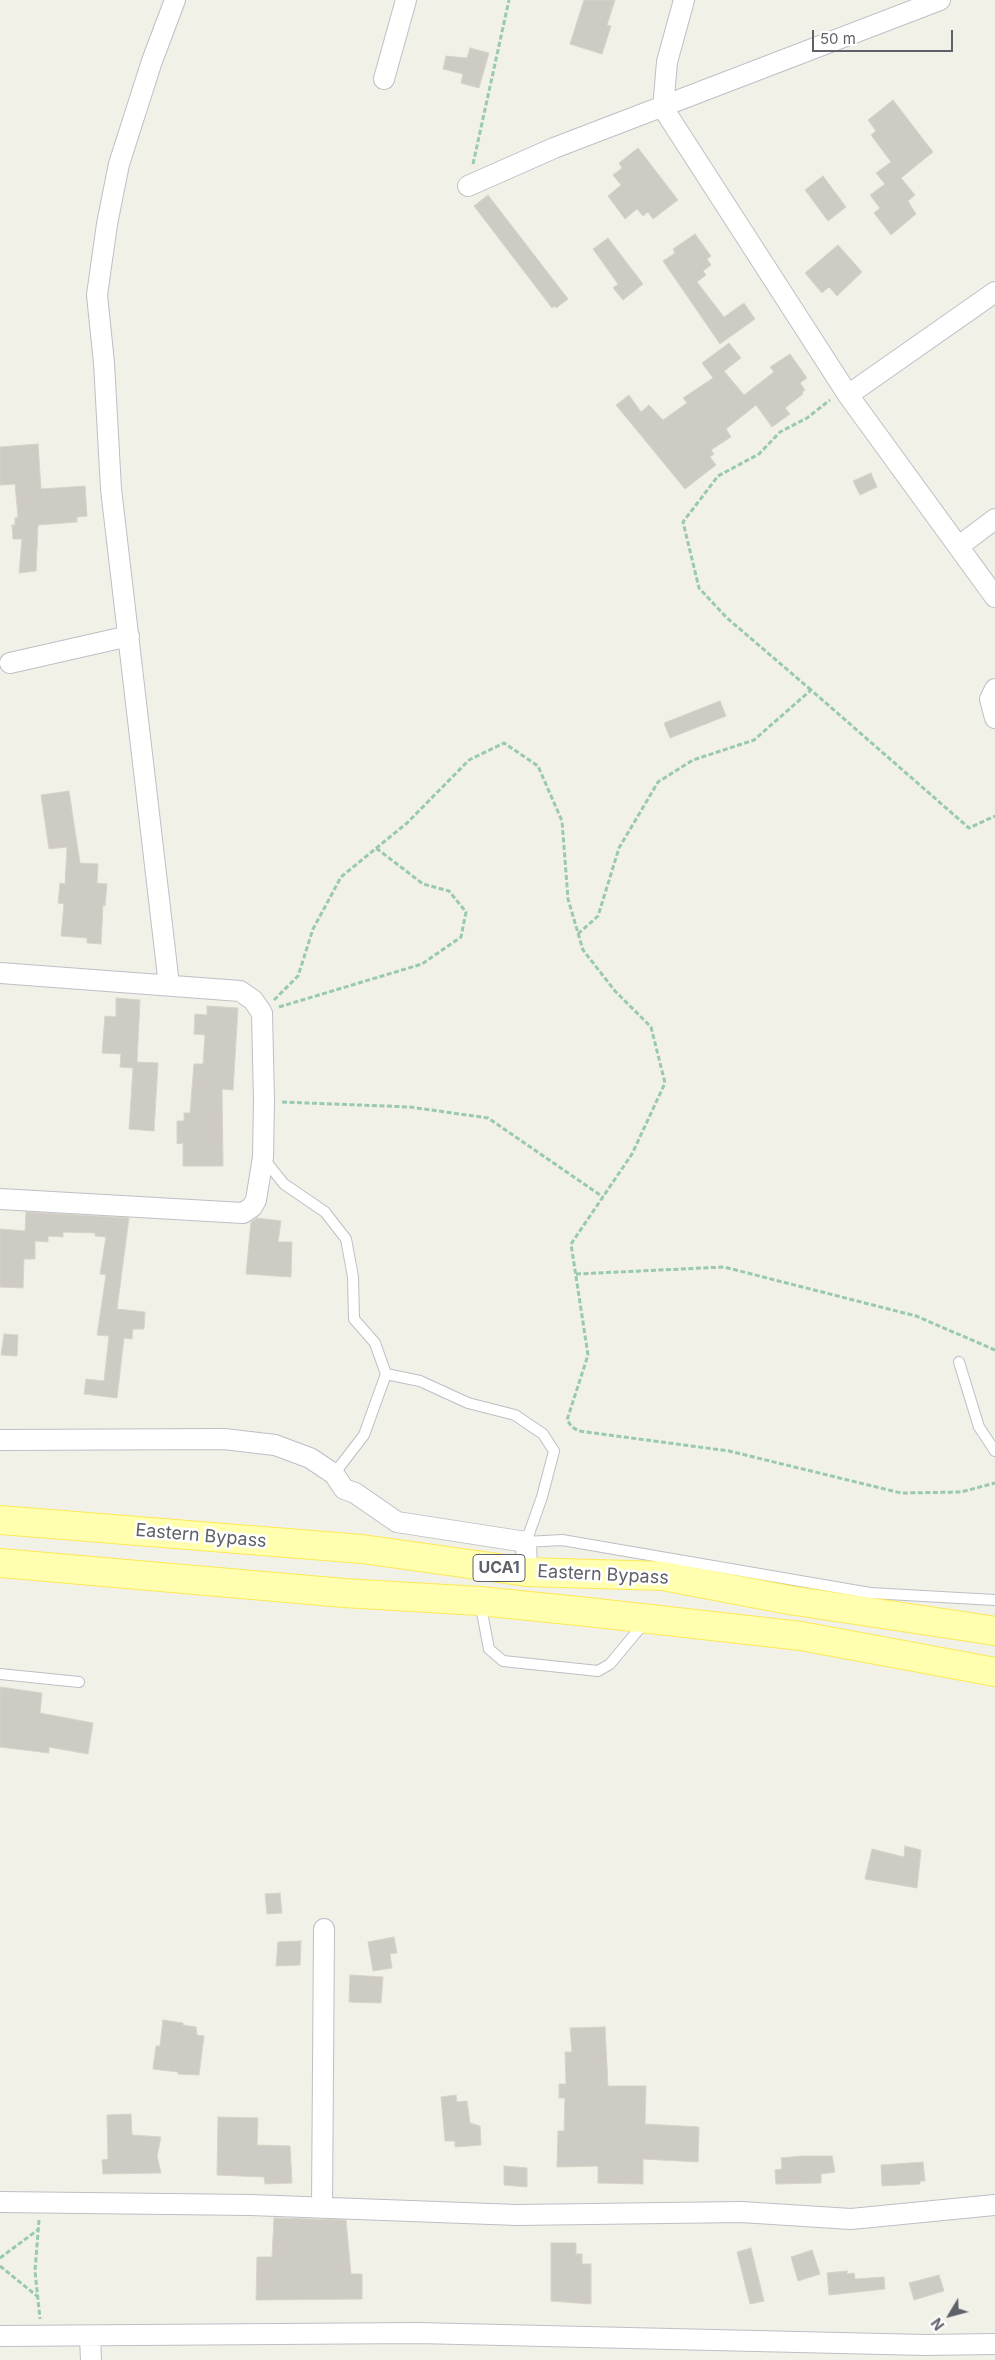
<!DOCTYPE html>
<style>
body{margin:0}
#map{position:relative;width:995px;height:2360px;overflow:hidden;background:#f1f1e7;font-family:Inter,sans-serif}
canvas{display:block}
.north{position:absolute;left:925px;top:2290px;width:50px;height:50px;-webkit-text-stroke:4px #fff;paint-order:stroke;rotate:233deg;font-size:14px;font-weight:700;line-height:20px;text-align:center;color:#5e6168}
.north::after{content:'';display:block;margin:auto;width:18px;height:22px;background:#5e6168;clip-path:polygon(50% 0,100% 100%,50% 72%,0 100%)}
.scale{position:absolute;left:812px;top:30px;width:141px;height:22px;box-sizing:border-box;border:2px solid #5e6168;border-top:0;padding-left:6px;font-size:15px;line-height:18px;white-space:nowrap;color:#5e6168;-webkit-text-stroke:4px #fff;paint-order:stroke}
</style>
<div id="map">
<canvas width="995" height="2360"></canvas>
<div class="north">N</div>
<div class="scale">50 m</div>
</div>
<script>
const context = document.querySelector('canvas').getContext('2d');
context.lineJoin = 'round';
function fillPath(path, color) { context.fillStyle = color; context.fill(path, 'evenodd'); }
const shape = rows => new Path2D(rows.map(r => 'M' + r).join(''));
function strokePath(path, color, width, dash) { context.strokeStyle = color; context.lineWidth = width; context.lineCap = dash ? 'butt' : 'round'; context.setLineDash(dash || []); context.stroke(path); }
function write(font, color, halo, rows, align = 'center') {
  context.font = font + ' Inter,sans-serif'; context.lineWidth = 5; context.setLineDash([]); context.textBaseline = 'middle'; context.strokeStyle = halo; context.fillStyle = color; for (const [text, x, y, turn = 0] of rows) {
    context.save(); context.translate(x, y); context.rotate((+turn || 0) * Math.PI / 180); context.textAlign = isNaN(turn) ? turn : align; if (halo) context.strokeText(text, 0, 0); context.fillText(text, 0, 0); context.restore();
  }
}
const building = shape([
 [584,0,615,0,607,25,611,26,602,54,570,44,584,0],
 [470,48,489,53,479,88,461,83,463,74,443,69,446,56,467,58,470,48],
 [893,100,933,152,901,178,915,195,908,201,916,214,891,235,874,213,880,208,870,195,885,184,876,173,891,162,871,135,876,131,868,120,893,100],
 [638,148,678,200,653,219,648,212,643,216,637,209,625,219,608,196,621,185,613,175,622,168,619,163,638,148],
 [823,176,846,207,828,221,805,190,823,176],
 [488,195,568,299,556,308,555,306,552,308,474,206,488,195],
 [695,234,711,256,707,259,711,265,703,271,706,275,697,282,724,317,744,303,755,319,720,344,663,261,675,253,673,249,695,234],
 [608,238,643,284,623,300,613,288,618,284,593,249,608,238],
 [838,245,862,272,837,296,829,287,822,293,805,273,838,245],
 [729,343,741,358,724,371,744,395,774,372,770,367,790,354,807,378,800,383,805,390,802,392,803,394,785,408,790,414,772,427,756,405,726,429,731,437,711,450,714,454,710,457,716,465,685,489,616,405,629,395,641,412,649,405,663,420,687,403,683,398,713,378,702,363,729,343],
 [38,444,41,489,85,486,87,516,77,517,77,522,38,525,36,571,19,573,22,539,13,539,12,525,15,525,15,518,18,517,15,484,0,485,0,447,38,444],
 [871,473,877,487,860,495,853,481,871,473],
 [720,701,726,716,670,738,664,723,720,701],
 [69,791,80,863,98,864,97,883,107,884,105,906,103,905,101,944,87,943,87,938,61,936,64,904,58,903,60,883,65,884,67,847,49,849,41,795,69,791],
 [116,998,140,1000,137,1062,158,1063,154,1131,129,1129,133,1068,120,1067,121,1054,102,1053,105,1016,116,1017,116,998],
 [207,1006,238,1008,233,1090,222,1089,223,1166,183,1166,183,1143,177,1144,177,1121,184,1121,184,1113,190,1113,194,1064,203,1064,205,1035,194,1034,195,1014,207,1015,207,1006],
 [26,1212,129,1218,117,1309,145,1312,144,1329,133,1329,132,1339,124,1338,117,1398,84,1394,86,1379,104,1381,109,1336,97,1335,106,1275,100,1274,106,1237,95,1236,95,1233,63,1232,63,1237,48,1236,48,1242,35,1241,35,1259,24,1259,23,1288,0,1287,0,1229,25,1231,26,1212],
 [257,1218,281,1221,278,1242,292,1242,291,1277,246,1274,251,1222,257,1218],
 [4,1334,18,1335,17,1356,1,1355,4,1334],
 [0,1687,42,1693,40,1713,93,1723,88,1754,49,1747,49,1753,0,1747,0,1687],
 [905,1846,921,1850,917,1888,865,1879,872,1849,904,1857,905,1846],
 [280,1893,282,1913,267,1914,265,1894,280,1893],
 [394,1937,397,1953,390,1954,392,1968,373,1971,368,1942,394,1937],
 [301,1941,300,1965,276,1966,278,1942,301,1941],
 [350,1975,383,1977,381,2003,349,2002,350,1975],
 [163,2020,183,2023,183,2025,196,2027,197,2035,204,2036,199,2075,178,2074,178,2072,153,2069,156,2046,160,2046,163,2020],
 [605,2027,608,2086,646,2086,645,2124,699,2127,698,2162,643,2159,643,2184,598,2183,598,2166,557,2167,558,2131,564,2131,565,2098,559,2098,559,2084,566,2084,565,2052,572,2052,570,2028,605,2027],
 [456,2095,457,2102,467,2101,470,2123,480,2126,481,2145,455,2147,455,2141,445,2141,441,2097,456,2095],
 [131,2114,132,2135,161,2137,157,2156,161,2173,103,2174,102,2160,108,2159,107,2115,131,2114],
 [218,2117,258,2118,257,2145,290,2146,292,2183,265,2184,264,2177,217,2175,218,2117],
 [801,2156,832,2156,835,2172,821,2174,821,2183,776,2184,775,2170,782,2169,781,2158,801,2156],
 [923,2162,925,2181,920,2181,920,2184,882,2186,881,2165,923,2162],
 [504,2166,527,2168,527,2187,504,2185,504,2166],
 [274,2218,346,2220,351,2274,362,2274,362,2299,256,2300,257,2257,272,2257,274,2218],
 [551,2243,576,2243,576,2254,582,2254,582,2264,591,2264,591,2304,551,2301,551,2243],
 [751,2248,764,2301,750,2304,737,2252,751,2248],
 [812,2250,820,2274,798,2281,791,2257,812,2250],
 [847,2271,847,2274,854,2273,855,2279,884,2277,885,2289,829,2295,827,2273,847,2271],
 [939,2275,944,2291,914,2300,909,2283,939,2275]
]);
fillPath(building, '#cdcbc4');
strokePath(building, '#d7d4c5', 1);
const service = shape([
 [264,1159,284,1184,325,1212,346,1239,353,1277,354,1319,375,1343,386,1374],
 [959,1362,979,1427,995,1451],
 [334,1474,364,1435,386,1374,420,1381,468,1403,515,1415,543,1434,554,1451,542,1497,526,1542,562,1540,870,1593,995,1600],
 [480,1602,489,1649,503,1661,598,1671,610,1664,645,1622],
 [0,1674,79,1682]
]);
const minor = shape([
 [684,0,667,62,663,108,848,395,995,597],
 [384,79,406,0],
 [468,186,554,148,940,0],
 [848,395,995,292],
 [959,546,995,519],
 [10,663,129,636],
 [995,689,990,699,995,718],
 [0,973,240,991,253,1000,262,1013,264,1101,263,1157,256,1200,252,1207,243,1213,0,1199],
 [169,985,111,489,104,363,97,295,107,224,119,164,152,61,175,0],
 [0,1440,224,1439,275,1445,310,1458,334,1474,344,1489,355,1493,397,1522,526,1542,527,1572],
 [0,2202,251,2205,517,2215,741,2212,851,2219,995,2205],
 [322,2207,324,1929],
 [0,2336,417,2333,925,2345,995,2344],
 [90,2337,91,2360]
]);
const primary = shape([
 [0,1520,362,1549,527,1572,663,1576,789,1600,995,1631],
 [0,1563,344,1593,480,1601,588,1612,801,1636,995,1672]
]);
strokePath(service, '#bebfc6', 12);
strokePath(minor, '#bebfc6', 22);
strokePath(primary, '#fde955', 30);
strokePath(shape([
 [473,164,509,0],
 [811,690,727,618,699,588,683,522,718,476,759,454,780,432,807,418,830,400],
 [578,934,598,916,619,848,658,782,693,760,754,740,811,690,969,828,995,816],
 [274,1000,298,976,313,929,341,877,407,823,469,760,504,743,538,766,562,821,568,899,583,950,615,991,651,1027,665,1083,632,1154,571,1244,588,1355,567,1420,572,1427,579,1431,729,1451,901,1493,961,1492,995,1483],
 [279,1007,422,964,461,937,466,912,449,891,423,884,376,848],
 [282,1102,410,1107,488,1118,603,1197],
 [576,1274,724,1267,916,1316,995,1350],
 [39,2220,35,2271,40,2319],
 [0,2258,39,2229],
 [0,2266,37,2296]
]), '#99c9af', 3, [5, 2.5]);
strokePath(service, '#fff', 10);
strokePath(minor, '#fff', 20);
strokePath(primary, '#ffffaf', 28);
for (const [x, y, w] of [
 [499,1568,52]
]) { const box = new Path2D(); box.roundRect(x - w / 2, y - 13.5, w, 27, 4); context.fillStyle = '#fff'; context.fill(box); strokePath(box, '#5e6168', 1); }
write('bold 16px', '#5e6168', null, [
 ["UCA1",499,1568]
]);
write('18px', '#5e6168', '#fff', [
 ["Eastern Bypass",201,1536,5],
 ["Eastern Bypass",603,1575,3]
]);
</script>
